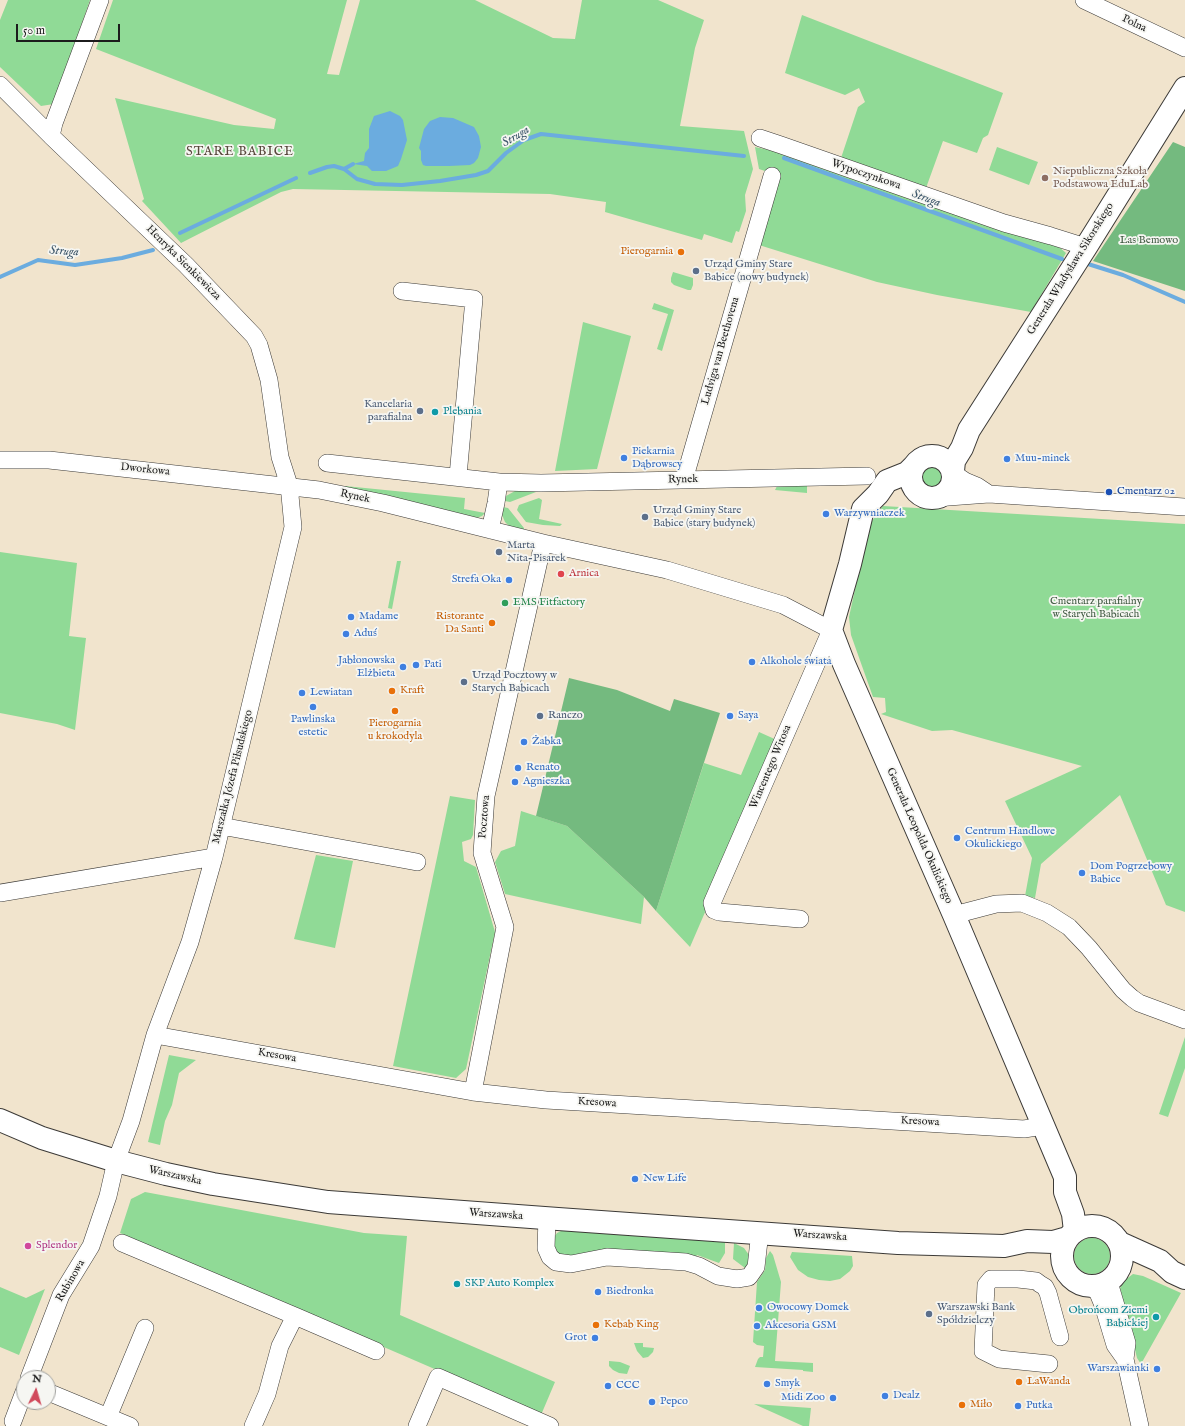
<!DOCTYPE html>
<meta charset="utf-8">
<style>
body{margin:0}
#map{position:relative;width:1185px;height:1426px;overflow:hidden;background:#f1e4cd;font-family:"IM FELL English",serif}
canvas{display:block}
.north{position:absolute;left:16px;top:1370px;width:40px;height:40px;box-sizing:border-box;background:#f6f6f2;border:1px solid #9f9f9c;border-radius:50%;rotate:5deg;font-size:11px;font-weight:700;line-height:16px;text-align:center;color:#1c1c1c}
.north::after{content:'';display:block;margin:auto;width:14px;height:18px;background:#d1495b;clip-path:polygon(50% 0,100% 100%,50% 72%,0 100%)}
.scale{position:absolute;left:16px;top:24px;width:104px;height:18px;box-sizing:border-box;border:2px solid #1c1c1c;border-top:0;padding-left:5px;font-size:12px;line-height:14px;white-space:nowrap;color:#1c1c1c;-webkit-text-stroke:3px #f6f6f2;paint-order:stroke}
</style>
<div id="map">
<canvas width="1185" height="1426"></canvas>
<div class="north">N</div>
<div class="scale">50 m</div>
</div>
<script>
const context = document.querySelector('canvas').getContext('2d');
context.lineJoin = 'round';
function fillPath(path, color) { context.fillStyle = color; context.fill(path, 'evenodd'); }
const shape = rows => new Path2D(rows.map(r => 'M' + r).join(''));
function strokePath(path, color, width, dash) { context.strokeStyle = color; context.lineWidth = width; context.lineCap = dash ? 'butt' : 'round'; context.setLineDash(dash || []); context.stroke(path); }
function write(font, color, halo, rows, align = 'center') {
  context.font = font + ' "IM FELL English",serif'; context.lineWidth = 3.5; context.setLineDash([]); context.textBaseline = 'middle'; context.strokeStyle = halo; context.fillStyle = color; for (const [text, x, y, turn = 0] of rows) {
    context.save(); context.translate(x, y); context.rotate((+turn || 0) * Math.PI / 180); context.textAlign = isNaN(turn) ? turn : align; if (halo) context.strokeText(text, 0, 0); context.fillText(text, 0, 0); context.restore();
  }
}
fillPath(shape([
 [8,0,90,0,54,104,41,106,0,67,0,20],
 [113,0,347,0,327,74,339,75,360,0,475,0,553,38,575,39,582,0,658,0,704,20,695,48,680,126,744,131,753,169,745,195,746,211,739,232,736,231,732,243,704,234,702,240,605,212,606,202,550,194,293,189,281,192,181,243,142,201,144,199,115,98,234,125,274,129,276,119,96,49],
 [802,15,1003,93,988,135,983,138,977,153,943,141,926,188,841,158,858,107,865,102,859,88,845,95,785,73],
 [755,147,793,155,1058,246,1066,253,1031,312,937,295,877,282,759,245,780,176,759,169],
 [997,147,1038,162,1029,185,989,170],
 [673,272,693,278,693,285,691,290,688,290,674,285,671,282,671,278],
 [654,303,674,310,662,351,657,349,668,314,652,309],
 [583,322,631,336,597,469,555,471],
 '922 477a10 10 0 1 1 20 0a10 10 0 1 1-20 0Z',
 [778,484,807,484,807,493,775,490],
 [345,486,465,498,464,509,485,513,482,516,477,518,345,487],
 [515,491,534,491,536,492,510,502,505,501,506,496],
 [539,498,542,500,539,519,562,524,560,526,543,525,526,522,517,510,519,505],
 [883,506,1185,524,1185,912,1166,905,1120,795,1041,864,1035,898,1025,896,1032,858,1005,801,1082,766,952,730,932,731,881,714,886,712,885,698,873,697,851,635,849,617,869,525],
 [503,507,508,508,524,528,524,530,509,526,505,522,502,515],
 [0,552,77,563,69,636,86,638,75,730,57,724,0,713],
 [397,561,401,561,392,609,388,608],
 [759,732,779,741,690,947,656,911,704,763,741,775],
 [450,796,475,800,473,835,471,839,462,842,464,861,476,867,495,932,466,1069,456,1078,393,1066],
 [521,811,567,826,644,897,641,924,505,894,495,862,501,851,515,846],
 [316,855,353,861,335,948,294,939],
 [1185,1037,1185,1068,1168,1117,1159,1114],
 [169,1055,196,1060,179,1073,172,1105,165,1121,160,1145,148,1142],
 [145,1192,364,1233,407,1236,400,1315,555,1382,541,1415,120,1233,131,1199],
 [563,1230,725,1241,725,1253,719,1263,697,1255,696,1258,578,1258,558,1255,552,1240,557,1233],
 '1074 1256a18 18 0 1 1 36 0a18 18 0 1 1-36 0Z',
 [734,1243,744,1248,749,1255,749,1262,745,1268,733,1259],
 [770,1251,773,1255,781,1282,775,1361,813,1363,813,1372,803,1371,803,1370,755,1367,758,1359,760,1357,763,1357,764,1346,757,1345,753,1342,757,1282,765,1270,766,1258],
 [792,1252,852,1256,853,1266,850,1271,840,1279,830,1281,819,1280,808,1277,798,1270,790,1257],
 [1133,1274,1143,1276,1181,1293,1141,1364,1137,1358,1120,1288,1125,1280],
 [0,1287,26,1298,45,1289,19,1355,0,1347],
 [634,1343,643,1343,643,1347,654,1348,653,1352,648,1357,643,1358,637,1351],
 [609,1361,620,1362,630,1366,627,1374,619,1373,613,1370,609,1366],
 [754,1404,811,1408,809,1426,803,1426]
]), '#90da96');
fillPath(shape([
 [1173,142,1185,147,1185,291,1093,261],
 [569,678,617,690,670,711,674,699,720,713,656,911,644,897,567,826,536,816]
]), '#74ba7f');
fillPath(shape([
 [390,111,400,116,403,120,407,140,401,159,398,166,386,171,372,171,367,166,353,164,364,161,365,153,369,148,369,129,374,116],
 [440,117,453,118,474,127,479,136,481,147,478,158,474,163,470,165,449,166,426,166,423,165,421,160,421,151,419,148,424,129,430,121]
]), '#6bacdf');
strokePath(shape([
 [784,158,1062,259],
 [344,169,353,164],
 [310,173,327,167,334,166,344,169,357,179,375,184,402,185,440,181,476,175,488,171,506,153,524,140,541,134,744,156],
 [180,233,296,178],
 [1088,264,1123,275,1185,302],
 [0,277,38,260,75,265,122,258,153,250]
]), '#6bacdf', 4);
const minor = shape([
 [1084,0,1185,48],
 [0,85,51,136,186,265,254,336,259,345,269,380,280,457,289,485,293,527,214,857,190,942,155,1035,131,1121,116,1161,108,1196,91,1246,61,1295,29,1378],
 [51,136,54,123,100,0],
 [760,138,781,145,1004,223,1051,236,1086,247],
 [402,291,474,299,458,476],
 [0,460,49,460,319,490,383,503,543,543,667,570,783,605,831,630,712,903,714,910,719,912,800,919],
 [327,463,499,482,541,483,867,476],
 [953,473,965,481,977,486,989,494],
 [684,480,772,176],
 [935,498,989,494,1185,507],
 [490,530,496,503,499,482],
 [221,826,417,862],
 [0,893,214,857],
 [954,915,996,904,1022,903,1047,913,1069,927,1089,948,1123,990,1132,998,1139,1003,1185,1020],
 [155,1035,473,1092,546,1100,1024,1129,1043,1126],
 [473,1092,505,927,482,853,486,796,543,543],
 [547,1218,546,1248,550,1257,556,1262,571,1264,607,1257,686,1262,699,1266,718,1276,737,1279,749,1277,756,1267,760,1232],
 [122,1243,295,1316],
 [1110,1280,1111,1289,1127,1343,1125,1359,1140,1426],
 [1093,1287,1098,1293,1103,1305,1115,1345,1125,1359],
 [1049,1364,999,1359,983,1351,986,1285,991,1279,1018,1279,1036,1281,1040,1284,1045,1287,1048,1293,1060,1337],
 [48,1392,130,1426],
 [108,1417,145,1328],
 [13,1421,24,1392],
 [253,1426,267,1394,280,1346,295,1316,376,1351],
 [417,1426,438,1377,550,1426]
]);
const major = shape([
 '911 477a21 21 0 1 1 42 0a21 21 0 1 1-42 0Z',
 [914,466,907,473,887,481,878,494,863,509,850,564,831,630,844,664,954,915,1065,1177,1065,1192,1073,1214,1075,1231],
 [953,471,954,461,962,448,969,430,1086,247,1185,88],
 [0,1120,42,1138,116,1161,166,1174,213,1184,328,1202,558,1219,898,1243,1004,1246,1027,1241,1053,1242,1067,1238],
 '1062 1256a30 30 0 1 1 60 0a30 30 0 1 1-60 0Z',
 [1120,1243,1160,1261,1172,1272,1185,1278]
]);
strokePath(minor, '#3c3a37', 18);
strokePath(major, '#3c3a37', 24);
strokePath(minor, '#fff', 17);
strokePath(major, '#fff', 22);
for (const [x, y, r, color] of [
 [1045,178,4,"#8d6e63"],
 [681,252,4,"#e8710a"],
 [696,271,4,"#5c6f8a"],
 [420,411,4,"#5c6f8a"],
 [435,412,4,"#0f9aa8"],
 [624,458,4,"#3f7fe0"],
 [1007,459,4,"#3f7fe0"],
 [1109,492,4,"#1a4fb4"],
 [826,514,4,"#3f7fe0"],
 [645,517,4,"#5c6f8a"],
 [499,552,4,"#5c6f8a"],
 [561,574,4,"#e0444e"],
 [509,580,4,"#3f7fe0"],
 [505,603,4,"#2e9e5b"],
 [351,617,4,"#3f7fe0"],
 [492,623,4,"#e8710a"],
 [346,634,4,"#3f7fe0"],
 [752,662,4,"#3f7fe0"],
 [416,665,4,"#3f7fe0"],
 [403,667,4,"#3f7fe0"],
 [464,682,4,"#5c6f8a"],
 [392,691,4,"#e8710a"],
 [302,693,4,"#3f7fe0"],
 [313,707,4,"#3f7fe0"],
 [395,711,4,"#e8710a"],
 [540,716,4,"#5c6f8a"],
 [730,716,4,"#3f7fe0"],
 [524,742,4,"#3f7fe0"],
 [518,768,4,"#3f7fe0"],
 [515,782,4,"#3f7fe0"],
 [957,838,4,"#3f7fe0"],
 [1082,873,4,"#3f7fe0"],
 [635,1179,4,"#3f7fe0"],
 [28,1246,4,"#d1479c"],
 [457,1284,4,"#0f9aa8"],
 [598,1292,4,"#3f7fe0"],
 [759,1308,4,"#3f7fe0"],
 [929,1314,4,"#5c6f8a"],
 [1156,1317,4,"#0f9aa8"],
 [596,1325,4,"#e8710a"],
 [757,1326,4,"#3f7fe0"],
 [595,1338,4,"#3f7fe0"],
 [1157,1369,4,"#3f7fe0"],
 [1019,1382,4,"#e8710a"],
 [767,1384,4,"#3f7fe0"],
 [608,1386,4,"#3f7fe0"],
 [885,1396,4,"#3f7fe0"],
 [833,1398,4,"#3f7fe0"],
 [652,1402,4,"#3f7fe0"],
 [962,1405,4,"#e8710a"],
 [1018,1406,4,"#3f7fe0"]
]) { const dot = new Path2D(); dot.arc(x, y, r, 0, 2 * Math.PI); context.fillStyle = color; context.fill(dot); strokePath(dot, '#f6f6f2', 1.5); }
write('11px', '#1c1c1c', '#f6f6f2', [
 ["Polna",1134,24,25],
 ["Wypoczynkowa",866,175,19],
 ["Henryka Sienkiewicza",183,263,45],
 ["Generała Władysława Sikorskiego",1071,269,-58],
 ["Ludviga van Beethovena",721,351,-74],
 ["Dworkowa",145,470,6],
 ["Rynek",683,480,-1],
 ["Rynek",355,497,12],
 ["Wincentego Witosa",771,767,-67],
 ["Marszałka Józefa Piłsudskiego",233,777,-76],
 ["Pocztowa",485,817,-85],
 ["Generała Leopolda Okulickiego",919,836,66],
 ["Kresowa",277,1056,10],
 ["Kresowa",597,1103,4],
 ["Kresowa",920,1122,3],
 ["Warszawska",175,1176,13],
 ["Warszawska",496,1215,4],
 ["Warszawska",820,1236,4],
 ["Rubinowa",71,1281,-60]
]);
write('11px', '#785e54', '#f6f6f2', [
 ["Niepubliczna Szkoła",1053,172],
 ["Podstawowa EduLab",1053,185]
], 'left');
write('11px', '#455e47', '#f6f6f2', [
 ["Las Bemowo",1149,241],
 ["Cmentarz parafialny",1096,602],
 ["w Starych Babicach",1096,615]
]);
write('11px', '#c56008', '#f6f6f2', [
 ["Pierogarnia",673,252,"right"],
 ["Ristorante",484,617,"right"],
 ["Da Santi",484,630,"right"],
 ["Kraft",400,691],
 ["Pierogarnia",395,724,"center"],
 ["u krokodyla",395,737,"center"],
 ["Kebab King",604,1325],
 ["LaWanda",1027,1382],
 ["Miło",970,1405]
], 'left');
write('11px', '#4e5e75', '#f6f6f2', [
 ["Urząd Gminy Stare",704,265],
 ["Babice (nowy budynek)",704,278],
 ["Kancelaria",412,405,"right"],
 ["parafialna",412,418,"right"],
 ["Urząd Gminy Stare",653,511],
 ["Babice (stary budynek)",653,524],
 ["Marta",507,546],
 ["Nita-Pisarek",507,559],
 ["Urząd Pocztowy w",472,676],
 ["Starych Babicach",472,689],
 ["Ranczo",548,716],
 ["Warszawski Bank",937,1308],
 ["Spółdzielczy",937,1321]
], 'left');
write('11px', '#0d838f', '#f6f6f2', [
 ["Plebania",443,412],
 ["SKP Auto Komplex",465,1284],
 ["Obrońcom Ziemi",1148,1311,"right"],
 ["Babickiej",1148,1324,"right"]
], 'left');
write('11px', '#366cbe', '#f6f6f2', [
 ["Piekarnia",632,452],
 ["Dąbrowscy",632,465],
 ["Muu-minek",1015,459],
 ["Warzywniaczek",834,514],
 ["Strefa Oka",501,580,"right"],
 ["Madame",359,617],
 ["Aduś",354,634],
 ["Jabłonowska",395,661,"right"],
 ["Elżbieta",395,674,"right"],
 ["Alkohole świata",760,662],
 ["Pati",424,665],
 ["Lewiatan",310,693],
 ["Saya",738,716],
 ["Pawlinska",313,720,"center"],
 ["estetic",313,733,"center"],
 ["Żabka",532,742],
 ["Renato",526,768],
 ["Agnieszka",523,782],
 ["Centrum Handlowe",965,832],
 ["Okulickiego",965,845],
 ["Dom Pogrzebowy",1090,867],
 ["Babice",1090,880],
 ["New Life",643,1179],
 ["Biedronka",606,1292],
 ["Owocowy Domek",767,1308],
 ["Akcesoria GSM",765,1326],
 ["Grot",587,1338,"right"],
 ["Warszawianki",1149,1369,"right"],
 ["Smyk",775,1384],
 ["CCC",616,1386],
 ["Dealz",893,1396],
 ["Midi Zoo",825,1398,"right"],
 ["Pepco",660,1402],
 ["Putka",1026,1406]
], 'left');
write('11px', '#164399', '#f6f6f2', [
 ["Cmentarz 02",1117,492]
], 'left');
write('11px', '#be3a42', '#f6f6f2', [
 ["Arnica",569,574]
], 'left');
write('11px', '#27864d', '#f6f6f2', [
 ["EMS Fitfactory",513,603]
], 'left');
write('11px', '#b23c85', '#f6f6f2', [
 ["Splendor",36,1246]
], 'left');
write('italic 12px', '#3c566a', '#f6f6f2', [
 ["Struga",516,137,-31],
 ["Struga",926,199,20],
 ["Struga",64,252,4]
]);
context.letterSpacing = '1px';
write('13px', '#58483c', '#f6f6f2', [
 ["STARE BABICE",240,152]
]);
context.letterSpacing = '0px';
</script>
